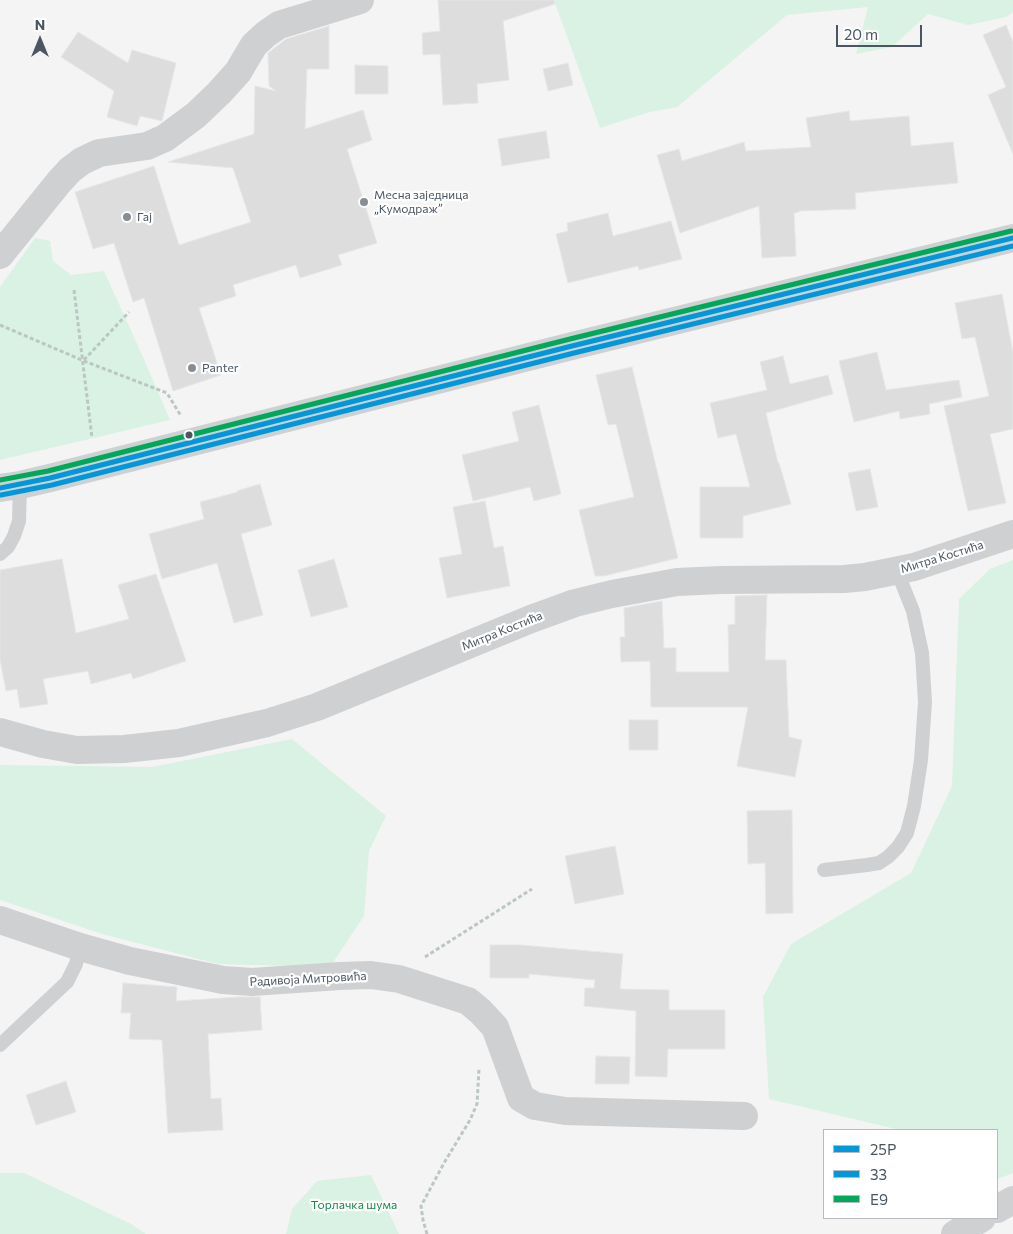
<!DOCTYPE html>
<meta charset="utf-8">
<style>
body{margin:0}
#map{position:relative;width:1013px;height:1234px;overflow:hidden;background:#f4f4f4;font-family:Commissioner,sans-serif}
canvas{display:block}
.legend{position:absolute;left:823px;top:1129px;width:175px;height:90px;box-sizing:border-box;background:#fff;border:1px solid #b7bbc0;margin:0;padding:6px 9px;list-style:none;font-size:15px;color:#4a5661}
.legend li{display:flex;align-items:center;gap:10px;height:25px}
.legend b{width:25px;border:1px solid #b7bbc0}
.north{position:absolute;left:15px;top:15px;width:50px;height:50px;-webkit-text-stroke:4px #fff;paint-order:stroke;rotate:0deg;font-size:14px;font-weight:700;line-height:20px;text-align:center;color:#4a5661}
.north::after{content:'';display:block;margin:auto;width:18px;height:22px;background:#4a5661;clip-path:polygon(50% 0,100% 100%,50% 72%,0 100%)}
.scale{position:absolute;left:836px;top:25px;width:86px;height:22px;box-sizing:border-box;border:2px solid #4a5661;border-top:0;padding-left:6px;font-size:15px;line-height:18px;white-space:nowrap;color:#4a5661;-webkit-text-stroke:4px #fff;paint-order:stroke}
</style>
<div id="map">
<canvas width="1013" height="1234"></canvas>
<ul class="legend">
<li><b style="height:6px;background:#0098da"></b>25P</li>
<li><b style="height:6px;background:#0098da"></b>33</li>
<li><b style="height:6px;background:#00a859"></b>E9</li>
</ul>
<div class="north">N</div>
<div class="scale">20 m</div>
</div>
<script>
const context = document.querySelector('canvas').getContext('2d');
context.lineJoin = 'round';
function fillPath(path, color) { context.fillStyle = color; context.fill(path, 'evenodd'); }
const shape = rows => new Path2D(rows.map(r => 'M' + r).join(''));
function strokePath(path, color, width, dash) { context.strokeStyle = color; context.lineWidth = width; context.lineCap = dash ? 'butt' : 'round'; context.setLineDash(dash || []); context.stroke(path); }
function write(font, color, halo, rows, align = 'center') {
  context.font = font + ' Commissioner,sans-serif'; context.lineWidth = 4.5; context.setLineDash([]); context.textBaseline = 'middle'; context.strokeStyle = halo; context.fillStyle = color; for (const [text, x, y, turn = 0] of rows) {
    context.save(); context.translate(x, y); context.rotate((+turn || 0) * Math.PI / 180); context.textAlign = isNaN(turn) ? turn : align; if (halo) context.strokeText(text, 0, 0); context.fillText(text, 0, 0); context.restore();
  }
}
fillPath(shape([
 [554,0,1013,0,1013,12,1006,17,968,25,928,14,892,47,856,54,868,7,787,15,677,107,650,112,600,128],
 [35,238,50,241,53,261,71,275,104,271,143,357,170,420,0,460,0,287],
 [1013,560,1013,1173,997,1179,997,1130,900,1130,769,1099,763,997,791,944,911,873,952,786,959,599,990,569],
 [292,739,386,816,369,851,364,916,330,967,218,964,102,934,0,900,0,765,152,767],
 [0,1173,24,1173,131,1224,146,1234,0,1234],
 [371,1175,399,1234,286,1234,292,1209,317,1181]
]), '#d9f2e3');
const building = shape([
 [438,0,554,0,555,4,503,21,509,80,477,84,478,103,443,105,440,54,423,55,422,33,440,31,438,0],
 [1006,25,1013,42,1013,154,988,95,1006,87,983,35,1006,25],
 [329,26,329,69,307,69,305,129,363,110,372,140,347,149,377,243,338,255,342,265,300,278,296,265,233,285,236,296,199,308,221,375,173,391,144,298,133,302,114,243,93,249,75,192,154,166,179,245,251,222,233,168,168,162,254,134,255,86,276,91,269,86,268,53,286,39,329,26],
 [78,32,128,63,132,50,176,63,162,121,140,116,137,126,107,117,114,91,61,57,78,32],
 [568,63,573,85,548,91,543,69,568,63],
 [355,65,388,66,388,94,355,94,355,65],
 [849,111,850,121,909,116,911,146,953,142,958,183,855,193,856,209,799,211,799,212,794,213,796,256,762,258,759,206,680,233,657,155,679,149,682,161,744,142,746,151,811,147,806,118,849,111],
 [546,131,550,158,502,166,498,139,546,131],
 [608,213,613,236,671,221,682,259,639,270,638,266,568,283,556,234,568,231,567,223,608,213],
 [1002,294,1013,353,1013,429,990,434,1006,503,968,511,944,406,989,396,975,337,962,339,955,303,1002,294],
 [877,352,886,390,959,380,962,397,929,404,930,414,900,419,899,411,854,422,839,361,877,352],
 [783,356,790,384,828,375,833,394,766,413,778,463,779,463,791,504,743,516,743,538,700,538,700,487,750,487,736,434,718,438,710,403,767,390,760,362,783,356],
 [632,367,678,558,604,576,595,576,579,510,634,497,616,424,608,425,596,375,632,367],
 [539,405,561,494,534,501,530,487,473,501,462,455,519,441,512,412,539,405],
 [870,469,878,507,856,511,848,473,870,469],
 [260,484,272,525,241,534,263,615,234,623,217,563,162,579,149,534,204,519,200,502,238,492,237,491,260,484],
 [485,501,494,548,503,546,510,586,447,598,439,558,462,554,453,507,485,501],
 [62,559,76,633,129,619,118,585,156,574,186,661,133,679,131,673,91,684,88,671,43,679,48,704,20,708,17,689,6,691,0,660,0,570,62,559],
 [334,559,348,607,311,617,298,570,334,559],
 [767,595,765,660,786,660,789,737,802,740,795,777,737,766,748,707,651,707,650,661,621,662,620,637,625,637,624,608,662,601,664,648,676,648,676,672,729,672,728,625,735,624,735,596,767,595],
 [629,720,658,720,658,750,629,750,629,720],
 [792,810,793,913,766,914,765,863,748,864,747,811,792,810],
 [615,846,624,894,575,904,565,856,615,846],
 [490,945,521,945,623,954,620,989,669,990,669,1010,725,1010,725,1049,668,1049,667,1077,635,1076,636,1011,584,1006,585,988,594,988,595,980,529,974,529,978,490,978,490,945],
 [123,983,177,987,176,1001,239,997,260,997,262,1030,208,1034,211,1099,221,1098,223,1130,168,1133,162,1040,129,1039,131,1013,121,1013,123,983],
 [596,1056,630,1057,629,1084,595,1084,596,1056],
 [66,1081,76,1112,36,1125,26,1095,66,1081]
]);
fillPath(building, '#ddddde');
strokePath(building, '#e5e6e7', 1);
strokePath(shape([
 [74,290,92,438],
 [0,325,84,361,167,393,181,416],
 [84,360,129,312],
 [425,957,532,889],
 [427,1234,423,1220,421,1206,444,1163,470,1120,477,1104,479,1069]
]), '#bcc7c4', 3, [4, 2.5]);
strokePath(shape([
 [0,554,8,547,14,536,19,521,20,485],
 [824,870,867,865,879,863,888,857,898,847,907,833,914,806,921,760,925,702,922,653,913,611,897,571],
 [0,1045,67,982,76,964,80,947]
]), '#ced0d2', 14);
strokePath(shape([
 [0,255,59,182,70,170,82,161,99,153,147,146,165,138,196,115,219,93,238,72,254,45,266,34,279,25,360,0],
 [0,732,43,744,77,750,124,749,179,743,267,723,317,707,531,619,575,603,612,594,677,582,721,580,844,579,865,577,914,567,1013,534],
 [0,920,80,947,130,961,223,980,252,982,340,976,371,975,399,979,468,1001,480,1011,495,1027,521,1098,535,1106,565,1111,744,1116],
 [997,1209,1013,1200],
 [955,1234,982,1218]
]), '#ced0d2', 28);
strokePath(shape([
 [0,488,20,485,50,478,572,346,1013,238]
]), '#ced0d2', 28);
strokePath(shape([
 [0,488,50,478,572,346,1013,238]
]), '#0098da', 5);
strokePath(shape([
 [1,495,52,485,574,353,1013,246]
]), '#0098da', 5);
strokePath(shape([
 [0,480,48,471,570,339,1011,231]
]), '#00a859', 5);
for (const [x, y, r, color] of [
 [364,202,5,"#868d94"],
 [127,217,5,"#868d94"],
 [192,368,5,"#868d94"],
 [189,435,4.5,"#4a5661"]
]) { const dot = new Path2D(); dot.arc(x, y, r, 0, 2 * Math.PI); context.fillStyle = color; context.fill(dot); strokePath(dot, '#fff', 2); }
write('12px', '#4a5661', '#fff', [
 ["Месна заједница",374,195],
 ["„Кумодраж”",374,209],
 ["Гај",137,217],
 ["Panter",202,368]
], 'left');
write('12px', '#4a5661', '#fff', [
 ["Митра Костића",942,557,-17],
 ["Митра Костића",502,631,-22],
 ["Радивоја Митровића",308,979,-3]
]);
write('12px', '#17864f', '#fff', [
 ["Торлачка шума",354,1205]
]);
</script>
